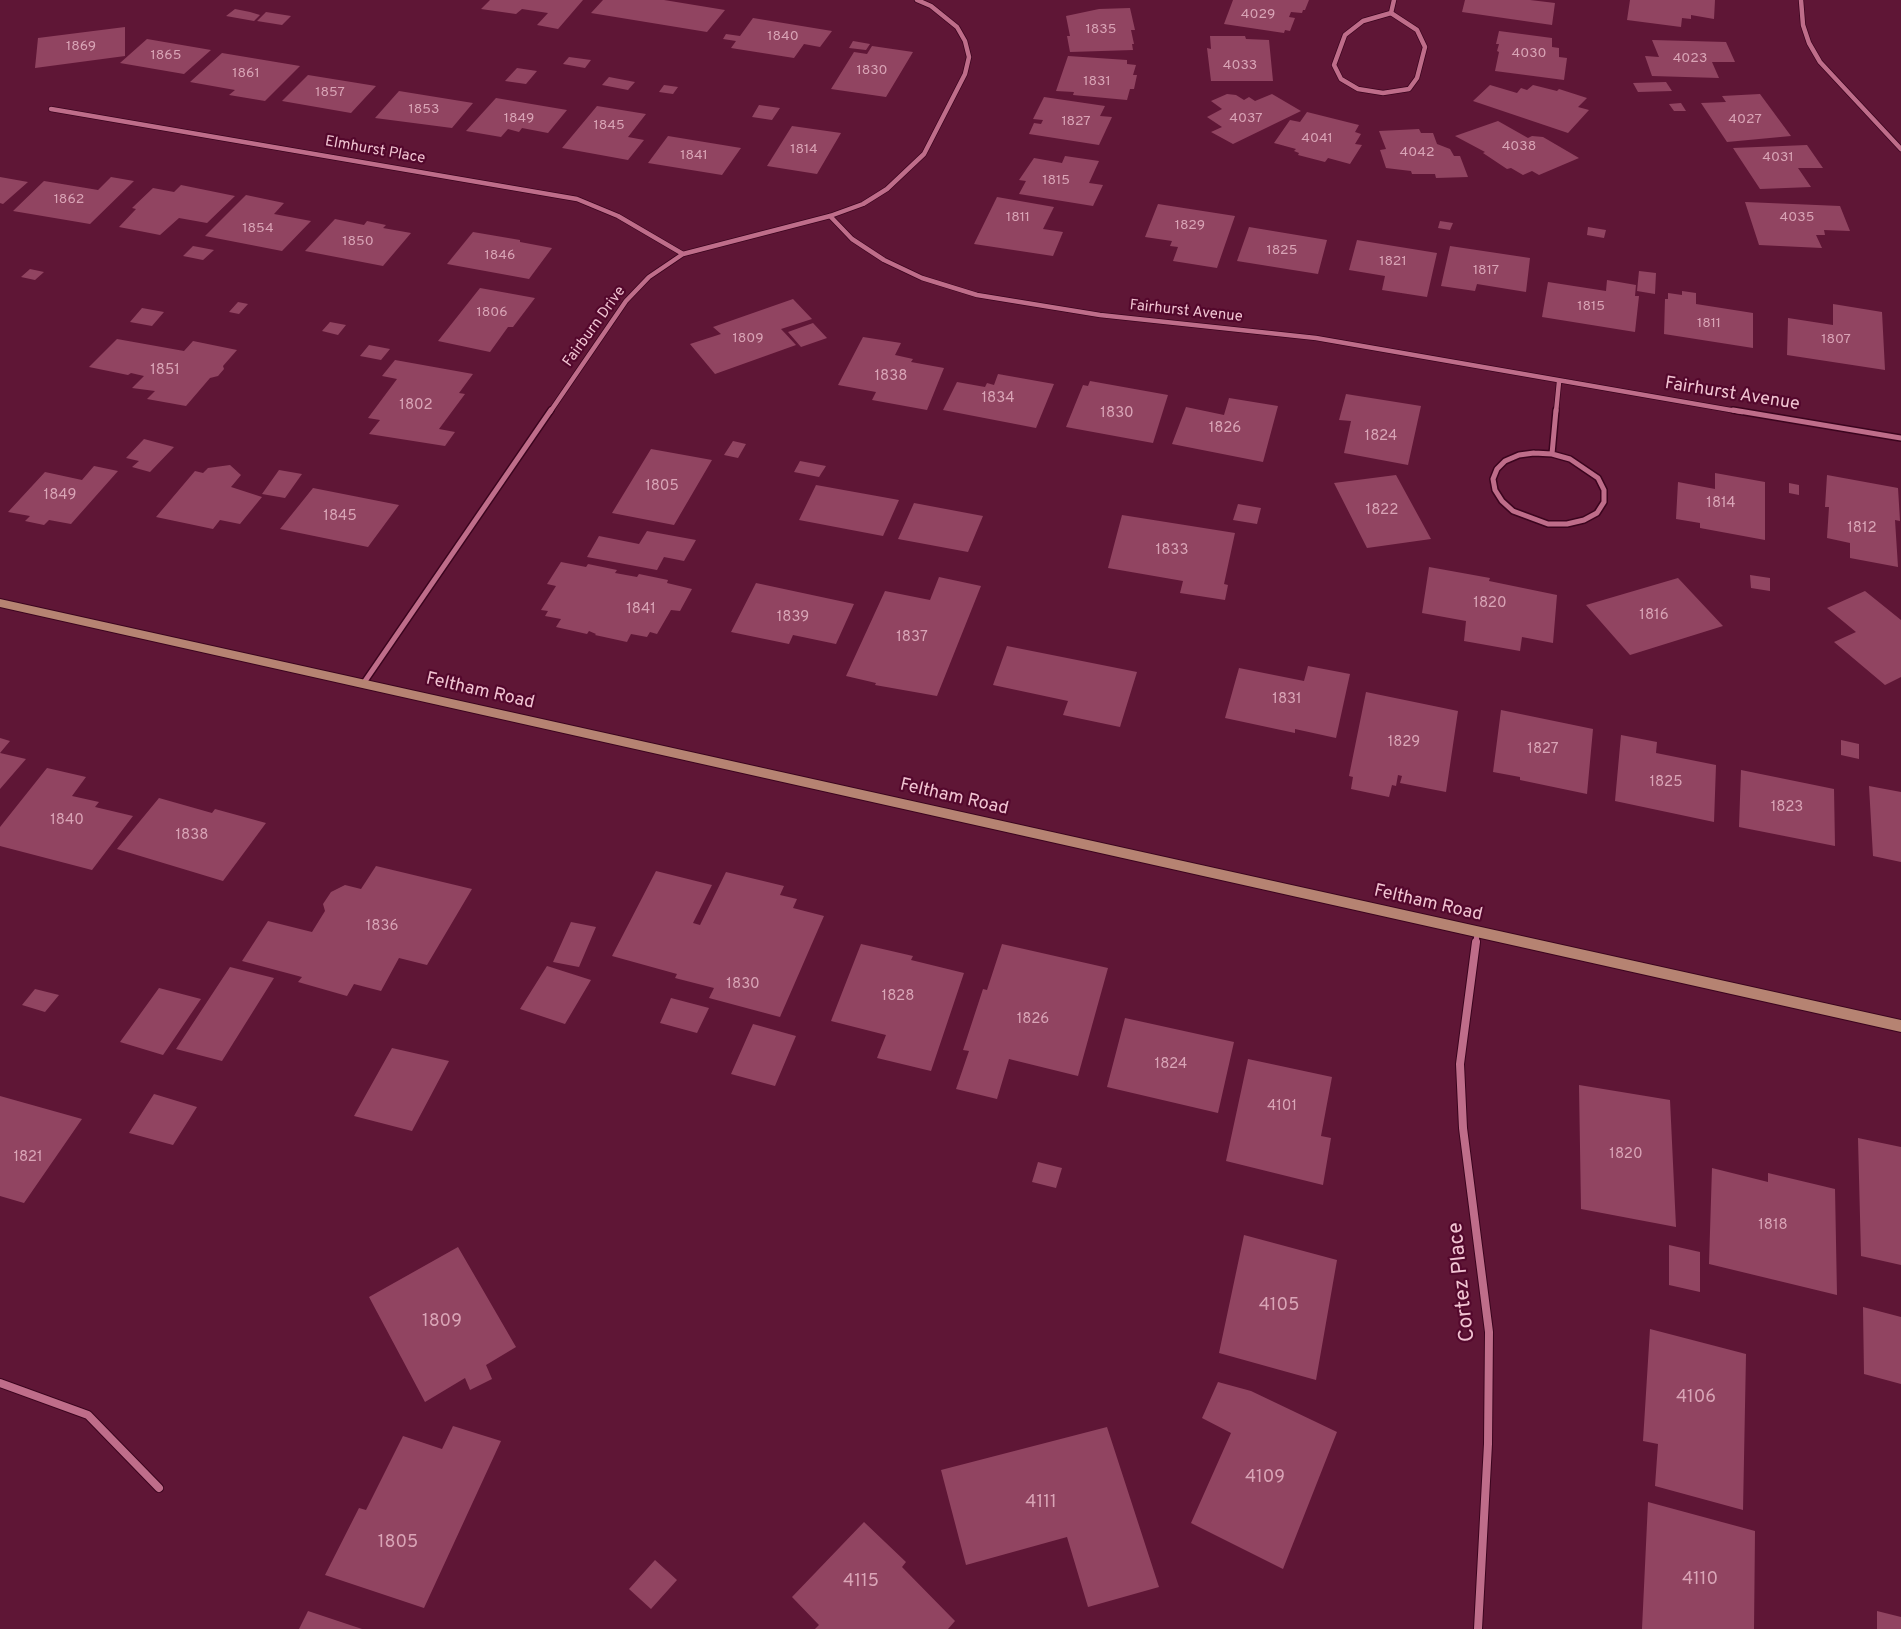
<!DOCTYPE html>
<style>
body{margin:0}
canvas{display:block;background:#5f1636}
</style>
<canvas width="1901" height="1629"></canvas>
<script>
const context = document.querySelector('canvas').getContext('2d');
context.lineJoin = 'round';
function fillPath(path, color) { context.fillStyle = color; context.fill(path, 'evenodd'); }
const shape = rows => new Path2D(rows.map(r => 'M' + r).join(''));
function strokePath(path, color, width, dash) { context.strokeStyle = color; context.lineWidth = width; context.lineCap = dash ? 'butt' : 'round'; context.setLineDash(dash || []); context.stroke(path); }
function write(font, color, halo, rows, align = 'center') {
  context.font = font + ' Overpass,sans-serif'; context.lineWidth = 4.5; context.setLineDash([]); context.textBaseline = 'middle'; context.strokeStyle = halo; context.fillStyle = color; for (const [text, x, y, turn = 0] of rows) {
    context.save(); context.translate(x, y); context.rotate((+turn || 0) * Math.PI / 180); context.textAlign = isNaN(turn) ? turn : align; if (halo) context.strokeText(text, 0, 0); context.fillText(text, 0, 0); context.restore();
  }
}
fillPath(shape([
 [490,0,583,0,558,29,537,25,548,13,522,9,516,14,481,9],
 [603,0,664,0,725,10,707,32,591,13],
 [1233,0,1309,0,1305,10,1303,10,1302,13,1291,12,1289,17,1295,18,1290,31,1285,30,1284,33,1224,24],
 [1465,0,1530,0,1555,3,1552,25,1462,12],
 [1630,0,1715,0,1714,19,1691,15,1691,19,1682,18,1681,27,1627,20],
 [1130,8,1135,30,1131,30,1134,44,1132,44,1133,50,1070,52,1067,36,1070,36,1066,16,1099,9],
 [235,9,250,12,260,15,254,21,226,16],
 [266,12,291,16,282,25,257,21],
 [753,18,832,31,820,47,804,44,794,58,731,48,736,41,723,39,726,34,740,36],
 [125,27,125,56,35,68,38,38],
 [1499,31,1552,38,1552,47,1559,48,1559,57,1567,58,1564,80,1495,71,1499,52,1497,51,1499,44,1496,44],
 [1210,36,1245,36,1246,39,1269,40,1273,81,1211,81,1207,48,1211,49],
 [147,39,211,50,184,74,120,63],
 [1652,40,1726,42,1735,62,1712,62,1719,78,1652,76,1645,56,1659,57],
 [853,41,870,44,866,50,849,48],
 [872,46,913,52,886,97,831,89,854,52,867,54],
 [222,53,300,66,265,101,229,95,235,90,190,82],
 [1068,56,1127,60,1127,64,1136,65,1133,75,1137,75,1134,89,1130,89,1127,100,1073,95,1074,92,1056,91],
 [569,57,591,60,585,68,563,64],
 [517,68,537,71,526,84,505,81],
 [308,75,376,86,351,113,282,101],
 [609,77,635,82,628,90,602,85],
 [1666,82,1672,91,1638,92,1633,83],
 [664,85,678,87,673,94,659,92],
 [1490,85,1517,93,1521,88,1527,90,1533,85,1557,91,1559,89,1587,98,1578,107,1589,110,1568,133,1473,101],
 [399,91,473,103,452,128,375,118],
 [1227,94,1236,95,1244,100,1249,97,1255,101,1272,94,1301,111,1233,144,1211,132,1222,127,1207,117,1222,109,1211,101],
 [1760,94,1791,136,1727,142,1701,103,1726,102,1722,96],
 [1044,97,1105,106,1100,116,1112,117,1099,145,1029,134,1034,123,1041,124,1043,120,1033,119],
 [496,98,567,110,548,133,522,128,519,132,508,129,501,137,466,131],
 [1681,103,1686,111,1674,111,1669,104],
 [759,105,780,108,772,120,752,117],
 [597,106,646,114,628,137,644,140,628,160,562,148],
 [1307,112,1359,125,1355,132,1361,134,1355,144,1362,145,1350,164,1328,158,1325,162,1298,155,1299,153,1294,151,1296,149,1274,143,1290,120,1300,122],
 [1498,121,1528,138,1532,136,1543,137,1579,158,1539,175,1532,171,1523,175,1511,168,1507,169,1483,153,1485,152,1455,136],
 [792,126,841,133,817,174,767,166],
 [1419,129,1421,133,1433,133,1437,144,1450,149,1454,156,1460,156,1468,177,1436,178,1435,174,1412,174,1411,171,1386,168,1380,150,1386,149,1379,131],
 [668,136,741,148,722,175,648,163],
 [1807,145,1823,168,1798,168,1811,187,1760,189,1733,148],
 [1065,156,1099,161,1089,183,1103,185,1093,206,1019,194,1026,181,1019,180,1034,158,1062,163],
 [0,177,28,182,3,204,0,203],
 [111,177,134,181,90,224,13,211,44,181,98,190],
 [181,185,235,196,207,223,179,218,160,235,119,227,136,209,132,208,153,188,174,192],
 [246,195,284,203,274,214,311,221,282,251,205,236],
 [997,197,1054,207,1043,229,1063,232,1053,256,974,244],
 [1745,202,1840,206,1850,231,1824,230,1825,235,1816,235,1822,248,1759,245],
 [1158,204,1235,216,1217,268,1173,261,1178,247,1170,246,1172,241,1145,237],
 [335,219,364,225,367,221,386,225,383,228,411,233,383,266,305,251],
 [1440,221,1453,223,1450,230,1438,228],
 [1249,227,1327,240,1318,274,1237,261],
 [1588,227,1606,230,1604,238,1587,235],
 [473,232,520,240,520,242,552,248,529,279,447,264],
 [1357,240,1437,253,1427,297,1382,290,1385,276,1349,270],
 [193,246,214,250,203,260,183,256],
 [1450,246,1530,258,1526,292,1477,284,1475,291,1441,286],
 [30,269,44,272,35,280,21,277],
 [1639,271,1656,273,1655,294,1637,291],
 [1607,280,1636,285,1635,296,1639,296,1635,332,1542,317,1548,282,1606,291],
 [480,288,535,298,513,327,508,327,490,352,438,341],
 [1682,291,1696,293,1696,304,1753,313,1753,348,1664,334,1665,299,1668,299,1668,293,1682,295],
 [793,299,812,319,781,329,796,345,715,374,690,344,721,334,713,327],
 [238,302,248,304,239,314,229,312],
 [1833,304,1882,312,1885,370,1787,355,1788,318,1833,325],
 [142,308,164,312,152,326,130,322],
 [330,322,346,325,338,335,322,331],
 [813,323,827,338,801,347,788,332],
 [863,337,901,343,895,355,913,359,911,362,944,368,927,410,872,400,876,392,838,385],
 [117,339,184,351,193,341,237,350,223,366,224,369,218,376,210,378,186,406,147,399,155,391,132,388,144,376,131,373,128,375,89,367],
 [369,345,390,349,381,360,360,356],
 [395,360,473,374,459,393,465,394,439,429,455,432,445,446,369,434,380,420,368,418,397,379,382,376],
 [998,374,1054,384,1036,428,943,410,957,382,985,387,987,383,994,385],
 [1090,381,1168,395,1153,443,1066,427,1083,385,1088,386],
 [1346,394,1421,406,1408,465,1344,453,1351,421,1339,420],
 [1229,398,1278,406,1263,462,1172,444,1186,407,1224,415],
 [144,439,174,447,150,472,132,467,139,461,126,458],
 [733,441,746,444,738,458,724,455],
 [651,449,712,460,674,525,612,513],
 [800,461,826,466,819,477,794,472],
 [230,465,241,475,231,487,262,497,240,524,220,520,213,529,156,517,195,471,203,473,208,468],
 [94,466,118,471,71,524,49,520,44,525,25,521,30,516,8,512,45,472,82,480],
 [279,470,302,474,285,498,262,494],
 [1715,473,1765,482,1765,540,1700,528,1700,523,1676,519,1678,482,1715,489],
 [1396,475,1431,539,1367,548,1334,483],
 [1827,475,1898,488,1900,521,1895,520,1898,567,1850,558,1850,543,1827,538,1829,507,1825,507],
 [1789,483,1799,485,1799,495,1789,493],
 [816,485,899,500,883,536,799,520],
 [313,488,399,505,368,547,280,529],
 [914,503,983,516,968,552,898,539],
 [1238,504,1261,508,1257,524,1233,520],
 [1122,515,1235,533,1224,584,1228,585,1225,600,1180,593,1183,581,1108,568],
 [647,531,696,540,684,561,664,557,657,570,587,557,599,536,639,544],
 [561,562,586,567,588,564,617,570,615,573,637,577,639,574,668,580,667,583,692,589,680,611,671,610,657,634,650,632,647,637,631,634,627,642,595,635,596,634,589,631,587,634,556,627,561,619,545,616,548,611,541,610,556,586,547,584],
 [1429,567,1490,578,1489,581,1557,595,1553,643,1522,637,1520,651,1464,641,1466,621,1422,613],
 [1750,575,1770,578,1770,591,1751,588],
 [939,577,981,586,937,696,875,685,876,683,846,676,885,591,930,600],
 [1678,578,1723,626,1630,655,1586,605],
 [756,583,854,604,836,644,793,635,789,644,731,632],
 [1865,591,1901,620,1901,677,1885,685,1834,642,1856,632,1827,608],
 [1007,646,1137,672,1120,727,1063,715,1068,701,993,685],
 [1308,666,1350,674,1336,738,1295,729,1295,733,1225,718,1239,668,1304,681],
 [1366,692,1458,711,1446,792,1400,783,1402,776,1398,775,1396,786,1392,785,1389,797,1351,789,1353,777,1349,776],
 [1501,710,1593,729,1587,794,1520,780,1520,777,1493,772],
 [1621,735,1657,742,1656,753,1716,765,1714,822,1615,801],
 [0,738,10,741,0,753,26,759,0,789],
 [1841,740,1859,744,1859,759,1841,755],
 [47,768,86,777,72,796,99,802,95,807,133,816,92,870,0,846,0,827],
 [1741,770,1834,789,1835,846,1739,827],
 [1869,786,1901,792,1901,862,1873,856],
 [159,798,212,813,215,809,266,823,223,881,117,849],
 [376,866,472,889,427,965,399,958,381,991,354,984,347,996,298,982,302,977,242,961,268,921,312,932,325,911,323,904,331,892,345,885,361,889],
 [656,871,712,885,693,923,700,925,726,872,784,886,780,895,797,899,793,908,824,916,780,1017,709,998,714,988,675,978,677,974,612,956],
 [571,922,596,927,579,967,553,962],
 [861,944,913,956,911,960,964,973,931,1071,877,1058,886,1035,831,1021],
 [1002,944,1108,968,1078,1076,1009,1059,997,1099,956,1089,969,1051,963,1050,983,989,987,990],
 [547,966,591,980,565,1024,520,1009],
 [230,967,274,978,222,1061,176,1049],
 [159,988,201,999,163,1055,120,1042],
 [35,989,59,995,45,1012,22,1005],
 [671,998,709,1008,697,1033,660,1023],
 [1125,1018,1234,1042,1218,1113,1107,1087],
 [753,1024,796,1036,775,1086,731,1074],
 [392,1048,449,1061,412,1131,354,1116],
 [1248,1059,1332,1077,1321,1136,1331,1138,1323,1185,1226,1161],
 [1579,1085,1670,1100,1676,1227,1581,1209],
 [154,1094,197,1107,173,1145,129,1133],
 [0,1096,82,1119,24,1203,0,1196],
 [1858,1138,1901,1147,1901,1265,1861,1256],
 [1038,1162,1062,1168,1056,1188,1032,1182],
 [1712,1168,1768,1182,1768,1173,1835,1189,1837,1295,1709,1264],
 [1244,1235,1337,1260,1316,1380,1219,1353],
 [1669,1245,1700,1252,1700,1292,1669,1285],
 [458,1247,516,1347,486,1365,492,1379,470,1390,465,1378,425,1402,369,1297],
 [1863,1307,1901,1317,1901,1384,1864,1374],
 [1650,1329,1746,1354,1743,1510,1655,1486,1658,1444,1643,1441],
 [1218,1382,1251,1391,1337,1432,1283,1569,1191,1523,1231,1433,1202,1418],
 [453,1426,501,1441,424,1608,325,1575,359,1508,366,1510,403,1436,442,1449],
 [1107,1427,1159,1587,1088,1607,1067,1537,966,1565,941,1470],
 [1648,1502,1755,1531,1754,1629,1642,1629],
 [864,1522,906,1562,902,1567,955,1621,948,1629,815,1629,819,1625,792,1597],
 [655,1560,677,1580,651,1609,629,1589],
 [308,1611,362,1629,299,1629],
 [1877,1611,1901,1617,1901,1629,1877,1629]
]), '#914461');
const streetFar2 = shape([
 [1801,0,1803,25,1809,43,1820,62,1901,149],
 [1391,13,1417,30,1425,47,1417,78,1409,89,1383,93,1358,89,1341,79,1334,65,1345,35,1363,21,1391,13],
 [1391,13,1394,0],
 [51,109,577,199,618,216,683,254],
 [830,216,852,239,884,260,922,278,977,295,1100,315,1316,338,1742,412],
 [550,412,626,301,649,277,683,254,830,216,863,204,887,189,924,154,965,74,969,57,965,41,957,27,931,6,917,0],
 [1556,412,1559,382]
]);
const streetFar1 = shape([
 [1733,410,1901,438],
 [1534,453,1552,454,1570,459,1598,478,1604,490,1604,502,1597,513,1584,520,1567,524,1548,524,1513,511,1502,501,1495,490,1493,479,1497,469,1505,461,1519,455,1534,453],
 [1552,454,1556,410],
 [363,684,551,410],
 [1476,943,1477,933]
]);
const street = shape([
 [1476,942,1460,1064,1463,1128,1489,1332,1488,1444,1478,1629],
 [0,1383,88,1415,159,1488]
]);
const secondary = shape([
 [0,599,1901,1020,1901,1032,0,607,0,599]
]);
strokePath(streetFar2, '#3b041e', 6);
strokePath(streetFar1, '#3b041e', 8);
strokePath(street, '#3b041e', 10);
strokePath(secondary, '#3b041e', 2);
strokePath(streetFar2, '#bf6d8a', 4.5);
strokePath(streetFar1, '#bf6d8a', 5);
strokePath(street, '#bf6d8a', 8);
fillPath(secondary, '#b68372');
write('14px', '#d9a4b6', null, [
 ["4029",1258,15],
 ["1835",1101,30],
 ["1840",783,37],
 ["1869",81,47],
 ["4030",1529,54],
 ["1865",166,56],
 ["4023",1690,59],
 ["4033",1240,66],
 ["1830",872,71],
 ["1861",246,74],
 ["1831",1097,82],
 ["1857",330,93],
 ["1853",424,110],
 ["1849",519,119],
 ["4037",1246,119],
 ["4027",1745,120],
 ["1827",1076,122],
 ["1845",609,126],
 ["4041",1317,139],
 ["4038",1519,147],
 ["1814",804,150],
 ["4042",1417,153],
 ["1841",694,156],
 ["4031",1778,158],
 ["1815",1056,181],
 ["1862",69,200],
 ["1811",1018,218],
 ["4035",1797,218],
 ["1829",1190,226],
 ["1854",258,229],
 ["1850",358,242],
 ["1825",1282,251],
 ["1846",500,256],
 ["1821",1393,262],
 ["1817",1486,271],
 ["1815",1591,307],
 ["1806",492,313],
 ["1811",1709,324],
 ["1809",748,339],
 ["1807",1836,340]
]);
write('15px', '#f1c4d2', '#53082c', [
 ["Elmhurst Place",375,151,10],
 ["Fairhurst Avenue",1186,312,6],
 ["Fairburn Drive",595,327,-54]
]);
write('15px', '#d9a4b6', null, [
 ["1851",165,371],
 ["1838",891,377],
 ["1834",998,399],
 ["1802",416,406],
 ["1830",1117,414],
 ["1826",1225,429],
 ["1824",1381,437],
 ["1805",662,487],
 ["1849",60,496],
 ["1814",1721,504],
 ["1822",1382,511],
 ["1845",340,517],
 ["1812",1862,529],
 ["1833",1172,551],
 ["1820",1490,604],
 ["1841",641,610],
 ["1816",1654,616],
 ["1839",793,618],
 ["1837",912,638],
 ["1831",1287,700],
 ["1829",1404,743],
 ["1827",1543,750],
 ["1825",1666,783],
 ["1823",1787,808],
 ["1840",67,821],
 ["1838",192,836],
 ["1836",382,927],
 ["1830",743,985],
 ["1828",898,997],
 ["1826",1033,1020],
 ["1824",1171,1065],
 ["4101",1282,1107],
 ["1820",1626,1155],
 ["1821",28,1158],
 ["1818",1773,1226]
]);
write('18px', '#f1c4d2', '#53082c', [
 ["Fairhurst Avenue",1732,395,9],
 ["Feltham Road",480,692,13],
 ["Feltham Road",954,798,13],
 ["Feltham Road",1428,904,13]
]);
write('18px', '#d9a4b6', null, [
 ["4105",1279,1306],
 ["1809",442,1322],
 ["4106",1696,1398],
 ["4109",1265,1478],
 ["4111",1041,1503],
 ["1805",398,1543],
 ["4110",1700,1580],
 ["4115",861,1582]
]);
write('21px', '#f1c4d2', '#53082c', [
 ["Cortez Place",1463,1282,-96]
]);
</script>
